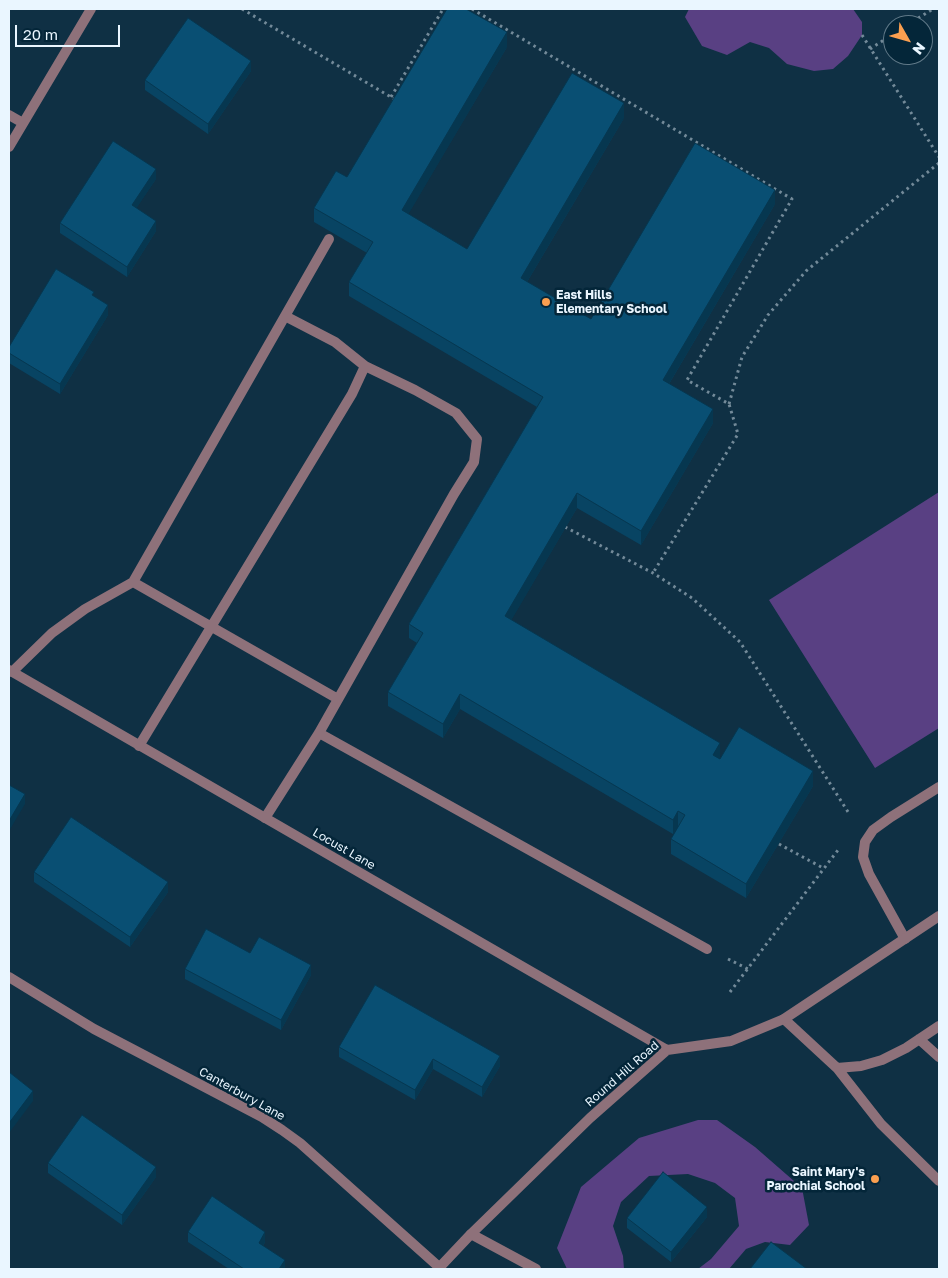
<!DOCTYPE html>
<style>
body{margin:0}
#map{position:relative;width:948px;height:1278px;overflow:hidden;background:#0f3044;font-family:"Golos Text",sans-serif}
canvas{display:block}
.frame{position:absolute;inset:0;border:10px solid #eaf6ff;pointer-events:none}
.north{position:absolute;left:883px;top:15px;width:50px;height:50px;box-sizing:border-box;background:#042639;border:1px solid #607988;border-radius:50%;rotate:128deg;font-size:14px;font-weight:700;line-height:20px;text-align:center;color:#eaf6ff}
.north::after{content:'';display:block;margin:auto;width:18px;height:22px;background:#fa9f50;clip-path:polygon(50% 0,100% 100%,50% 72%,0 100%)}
.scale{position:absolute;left:15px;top:25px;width:105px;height:22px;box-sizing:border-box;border:2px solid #eaf6ff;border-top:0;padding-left:6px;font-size:15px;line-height:18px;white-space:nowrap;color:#eaf6ff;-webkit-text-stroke:4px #042639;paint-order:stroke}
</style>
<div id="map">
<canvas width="948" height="1278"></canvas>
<div class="frame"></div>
<div class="north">N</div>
<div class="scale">20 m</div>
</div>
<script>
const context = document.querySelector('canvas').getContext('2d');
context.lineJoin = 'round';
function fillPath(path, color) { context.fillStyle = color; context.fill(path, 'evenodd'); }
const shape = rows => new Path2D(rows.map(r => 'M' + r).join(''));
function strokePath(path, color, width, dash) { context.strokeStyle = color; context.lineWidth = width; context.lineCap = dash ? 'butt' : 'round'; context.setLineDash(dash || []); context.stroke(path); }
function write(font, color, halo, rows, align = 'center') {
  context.font = font + ' "Golos Text",sans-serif'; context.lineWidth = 5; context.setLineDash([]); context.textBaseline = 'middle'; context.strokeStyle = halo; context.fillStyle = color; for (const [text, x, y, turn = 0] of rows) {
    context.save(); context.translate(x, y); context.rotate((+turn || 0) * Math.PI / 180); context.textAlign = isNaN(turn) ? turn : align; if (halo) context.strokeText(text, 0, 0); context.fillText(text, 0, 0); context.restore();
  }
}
fillPath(shape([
 [689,9,853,9,862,22,862,35,848,56,833,69,814,71,787,64,769,48,750,42,727,55,702,46,685,17],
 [939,492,939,728,875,768,769,600],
 [698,1120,717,1120,755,1147,802,1188,809,1225,790,1245,765,1242,746,1249,729,1269,698,1269,711,1259,739,1226,735,1198,715,1183,688,1174,649,1176,621,1202,613,1226,623,1256,624,1269,567,1269,557,1248,581,1187,639,1138]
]), '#594083');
strokePath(shape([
 [242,9,396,100],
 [472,9,792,199,687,380,729,404,738,434,653,573],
 [907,25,933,9],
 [862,35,939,157],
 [870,49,893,34],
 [391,97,443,9],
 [729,404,742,357,768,315,806,271,939,163],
 [565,527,653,573,692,598,740,642,850,815],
 [779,844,823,868],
 [728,959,748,969],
 [730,992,838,850]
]), '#738a99', 3, [2.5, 4]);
strokePath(shape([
 [285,316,335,342,365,366],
 [133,582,338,699],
 [12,672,52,633,85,609,133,582,329,239],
 [319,733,707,949],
 [139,746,352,394,365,366,415,390,456,413,477,439,474,462,454,494,319,733,265,818],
 [905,939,869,874,863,857,865,842,873,830,891,817,939,787],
 [784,1019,837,1068,881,1124,939,1181],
 [919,1039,939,1057],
 [837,1068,861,1066,882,1060,906,1048,939,1026]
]), '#8e717a', 10);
strokePath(shape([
 [9,115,23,123],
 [9,147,91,9],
 [9,977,94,1029,262,1117,282,1130,300,1143,439,1267],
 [471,1234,536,1269]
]), '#8e717a', 10);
strokePath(shape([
 [9,670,667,1050],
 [438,1269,471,1234,590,1118,667,1050,731,1041,784,1019,939,916]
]), '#8e717a', 10);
fillPath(shape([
 [507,47,408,214,467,249,624,118,527,282,591,319,775,204,669,384,713,423,641,545,577,508,511,620,720,758,720,759,813,786,746,898,671,854,671,839,679,826,678,826,673,834,460,709,443,738,388,706,388,692,417,643,409,638,409,624,537,407,349,296,349,282,367,253,314,222,314,208,347,177],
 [251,71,208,134,145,90,145,80],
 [156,179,136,208,156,231,127,277,60,233,60,223],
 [94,297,108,315,60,394,9,363,9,347],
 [34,872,168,892,130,947,34,882],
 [185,969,311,975,281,1030,185,979],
 [339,1047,500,1066,482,1097,433,1069,415,1100,339,1057],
 [48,1163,156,1177,122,1225,48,1173],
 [707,1217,671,1262,627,1228,627,1218],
 [188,1232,265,1242,263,1246,285,1269,229,1269,188,1242]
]), '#084463');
fillPath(shape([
 [507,32,507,47,402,225,402,210],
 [251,61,251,71,208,134,208,124],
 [624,103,624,118,521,292,521,278],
 [156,169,156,179,132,215,132,205],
 [775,190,775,204,663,394,663,380],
 [156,221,156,231,127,277,127,267],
 [108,305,108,315,60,394,60,384],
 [713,409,713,423,641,545,641,531],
 [577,493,577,508,505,631,505,616],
 [460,694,460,709,443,738,443,724],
 [720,743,720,758,713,769,713,755],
 [813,771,813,786,746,898,746,884],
 [25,794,25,804,9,831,9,821],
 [678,811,678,826,673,834,673,820],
 [168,882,168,892,130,947,130,937],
 [311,965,311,975,281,1030,281,1020],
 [500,1056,500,1066,482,1097,482,1087],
 [433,1059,433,1069,415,1100,415,1090],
 [33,1091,33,1101,9,1133,9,1123],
 [156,1167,156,1177,122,1225,122,1215],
 [707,1207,707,1217,671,1262,671,1252],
 [265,1232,265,1242,259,1253,259,1243],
 [285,1260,285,1269,279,1269]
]), '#063750');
const building = shape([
 [447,9,466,9,507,32,402,210,467,249,572,73,624,103,521,278,591,319,695,143,775,190,663,380,713,409,641,531,577,493,505,616,720,743,713,755,720,759,739,727,813,771,746,884,671,839,685,815,678,811,673,820,460,694,443,724,388,692,423,633,409,624,543,397,349,282,373,242,314,208,336,171,347,177,447,9],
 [188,18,251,61,208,124,145,80,188,18],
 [113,141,156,169,132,205,156,221,127,267,60,223,113,141],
 [56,269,94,292,92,295,108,305,60,384,9,353,9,347,56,269],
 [9,785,25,794,9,821,9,785],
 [71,817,168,882,130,937,34,872,71,817],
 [206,929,250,953,259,937,311,965,281,1020,185,969,206,929],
 [375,985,500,1056,482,1087,433,1059,415,1090,339,1047,375,985],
 [9,1072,33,1091,9,1123,9,1072],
 [82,1115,156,1167,122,1215,48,1163,82,1115],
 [663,1172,707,1207,671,1252,627,1218,663,1172],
 [212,1196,265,1232,259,1243,285,1260,279,1269,244,1269,188,1232,212,1196],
 [771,1242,807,1269,750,1269,771,1242]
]);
fillPath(building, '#094f73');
strokePath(building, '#063750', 1);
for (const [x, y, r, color] of [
 [546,302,5,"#fa9f50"],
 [875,1179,5,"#fa9f50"]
]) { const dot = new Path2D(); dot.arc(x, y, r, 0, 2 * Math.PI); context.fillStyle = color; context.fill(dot); strokePath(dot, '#042639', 2); }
write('bold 12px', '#eaf6ff', '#042639', [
 ["East Hills",556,295],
 ["Elementary School",556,309],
 ["Saint Mary's",865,1172,"right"],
 ["Parochial School",865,1186,"right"]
], 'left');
write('12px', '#eaf6ff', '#042639', [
 ["Locust Lane",344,849,30],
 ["Round Hill Road",622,1074,-41],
 ["Canterbury Lane",242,1094,29]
]);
</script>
